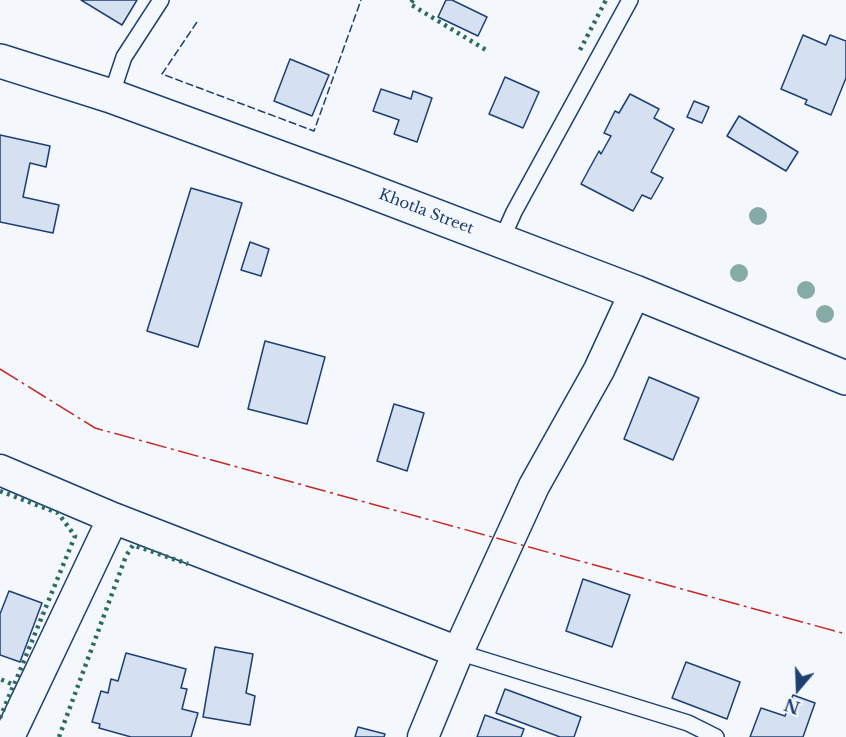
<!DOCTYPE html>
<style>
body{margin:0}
#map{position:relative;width:846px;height:737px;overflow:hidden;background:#f4f7fb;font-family:"Libre Baskerville",serif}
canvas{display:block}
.north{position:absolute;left:768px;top:659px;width:60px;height:60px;-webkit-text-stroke:4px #f4f7fb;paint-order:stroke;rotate:199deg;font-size:16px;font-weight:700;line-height:24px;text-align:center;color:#1d3f73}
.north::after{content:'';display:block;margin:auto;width:21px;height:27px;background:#1d3f73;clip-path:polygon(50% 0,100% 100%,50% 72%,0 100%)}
</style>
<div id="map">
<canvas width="846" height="737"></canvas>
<div class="north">N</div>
</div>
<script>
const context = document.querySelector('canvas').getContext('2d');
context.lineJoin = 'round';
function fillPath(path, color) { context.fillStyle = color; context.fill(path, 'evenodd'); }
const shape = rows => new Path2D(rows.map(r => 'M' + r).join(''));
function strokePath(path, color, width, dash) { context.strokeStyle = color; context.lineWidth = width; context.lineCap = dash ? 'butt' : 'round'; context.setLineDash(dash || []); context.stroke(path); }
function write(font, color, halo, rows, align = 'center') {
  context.font = font + ' "Libre Baskerville",serif'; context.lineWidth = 4.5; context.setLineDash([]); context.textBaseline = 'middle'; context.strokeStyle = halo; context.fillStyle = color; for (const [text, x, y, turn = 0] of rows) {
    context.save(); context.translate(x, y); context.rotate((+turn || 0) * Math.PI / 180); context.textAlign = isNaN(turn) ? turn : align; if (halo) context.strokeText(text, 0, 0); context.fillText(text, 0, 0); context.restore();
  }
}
const building = shape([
 [81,0,137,0,122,25,81,0],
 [446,0,452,0,487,17,478,36,438,17,446,0],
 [803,35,826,45,830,35,846,41,846,78,831,115,805,104,807,100,781,89,803,35],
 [290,59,329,75,312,116,274,101,290,59],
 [505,77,539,92,523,128,489,114,505,77],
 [381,89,411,99,413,91,432,98,417,142,394,134,399,120,373,111,381,89],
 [630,94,659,109,654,118,674,129,651,172,663,178,651,199,642,195,633,211,581,184,599,151,601,154,611,136,604,133,615,111,619,113,630,94],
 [694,101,709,107,702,123,687,117,694,101],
 [739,116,798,152,786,171,727,136,739,116],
 [0,135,50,146,46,167,30,163,23,197,59,205,53,233,0,222,0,135],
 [191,188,242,203,198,347,147,331,191,188],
 [250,242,269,249,261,276,241,270,250,242],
 [265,341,325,357,307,424,248,409,265,341],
 [649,377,699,398,673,460,624,439,649,377],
 [394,404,424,413,407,471,377,461,394,404],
 [583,579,630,595,612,647,566,631,583,579],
 [9,591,42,603,20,662,0,655,0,614,9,591],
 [215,647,253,654,246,693,255,696,250,725,203,717,215,647],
 [126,653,186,669,181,688,187,689,182,709,198,713,191,737,131,737,99,728,100,724,92,722,101,691,108,693,111,679,118,681,126,653],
 [686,662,740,682,727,719,672,698,686,662],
 [505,689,581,717,574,737,560,737,496,713,505,689],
 [793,695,815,703,803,737,750,737,761,708,785,716,793,695],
 [485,715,524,729,521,737,477,737,485,715],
 [358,727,385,734,384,737,355,737,358,727]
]);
fillPath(building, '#d5e0f0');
strokePath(building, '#1d3f73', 1.5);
const lane = shape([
 [111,96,124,57,161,0],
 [501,241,514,212,630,0],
 [458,652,688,723,716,737]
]);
const street = shape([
 [0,470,113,518,458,652],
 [9,737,113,518],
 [423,737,458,652,534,486,599,370,635,292]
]);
const secondary = shape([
 [0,61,111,96,349,183,635,292,846,378]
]);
strokePath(lane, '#1d3f73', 18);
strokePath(street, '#1d3f73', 33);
strokePath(secondary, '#1d3f73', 36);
strokePath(lane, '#f4f7fb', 15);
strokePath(street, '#f4f7fb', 30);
strokePath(secondary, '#f4f7fb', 33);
strokePath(shape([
 [413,0,410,4,486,50],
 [580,50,606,0],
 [0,491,58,513,75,536,14,685,0,679],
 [0,718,14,684],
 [59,737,126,556,133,545,188,564]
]), '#2c6c60', 4.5, [3, 4.5]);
strokePath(shape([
 [197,22,162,74,314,131,361,0]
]), '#1d3f73', 1.5, [8, 3]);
strokePath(shape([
 [0,369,95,428,846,634]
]), '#c62828', 1.5, [21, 4.5, 3, 4.5]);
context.fillStyle = '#86aba6';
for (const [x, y] of [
 [758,216],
 [739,273],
 [806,290],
 [825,314]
]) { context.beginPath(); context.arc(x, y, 9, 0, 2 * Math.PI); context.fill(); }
write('15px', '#1d3f73', '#f4f7fb', [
 ["Khotla Street",426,212,21]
]);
</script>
